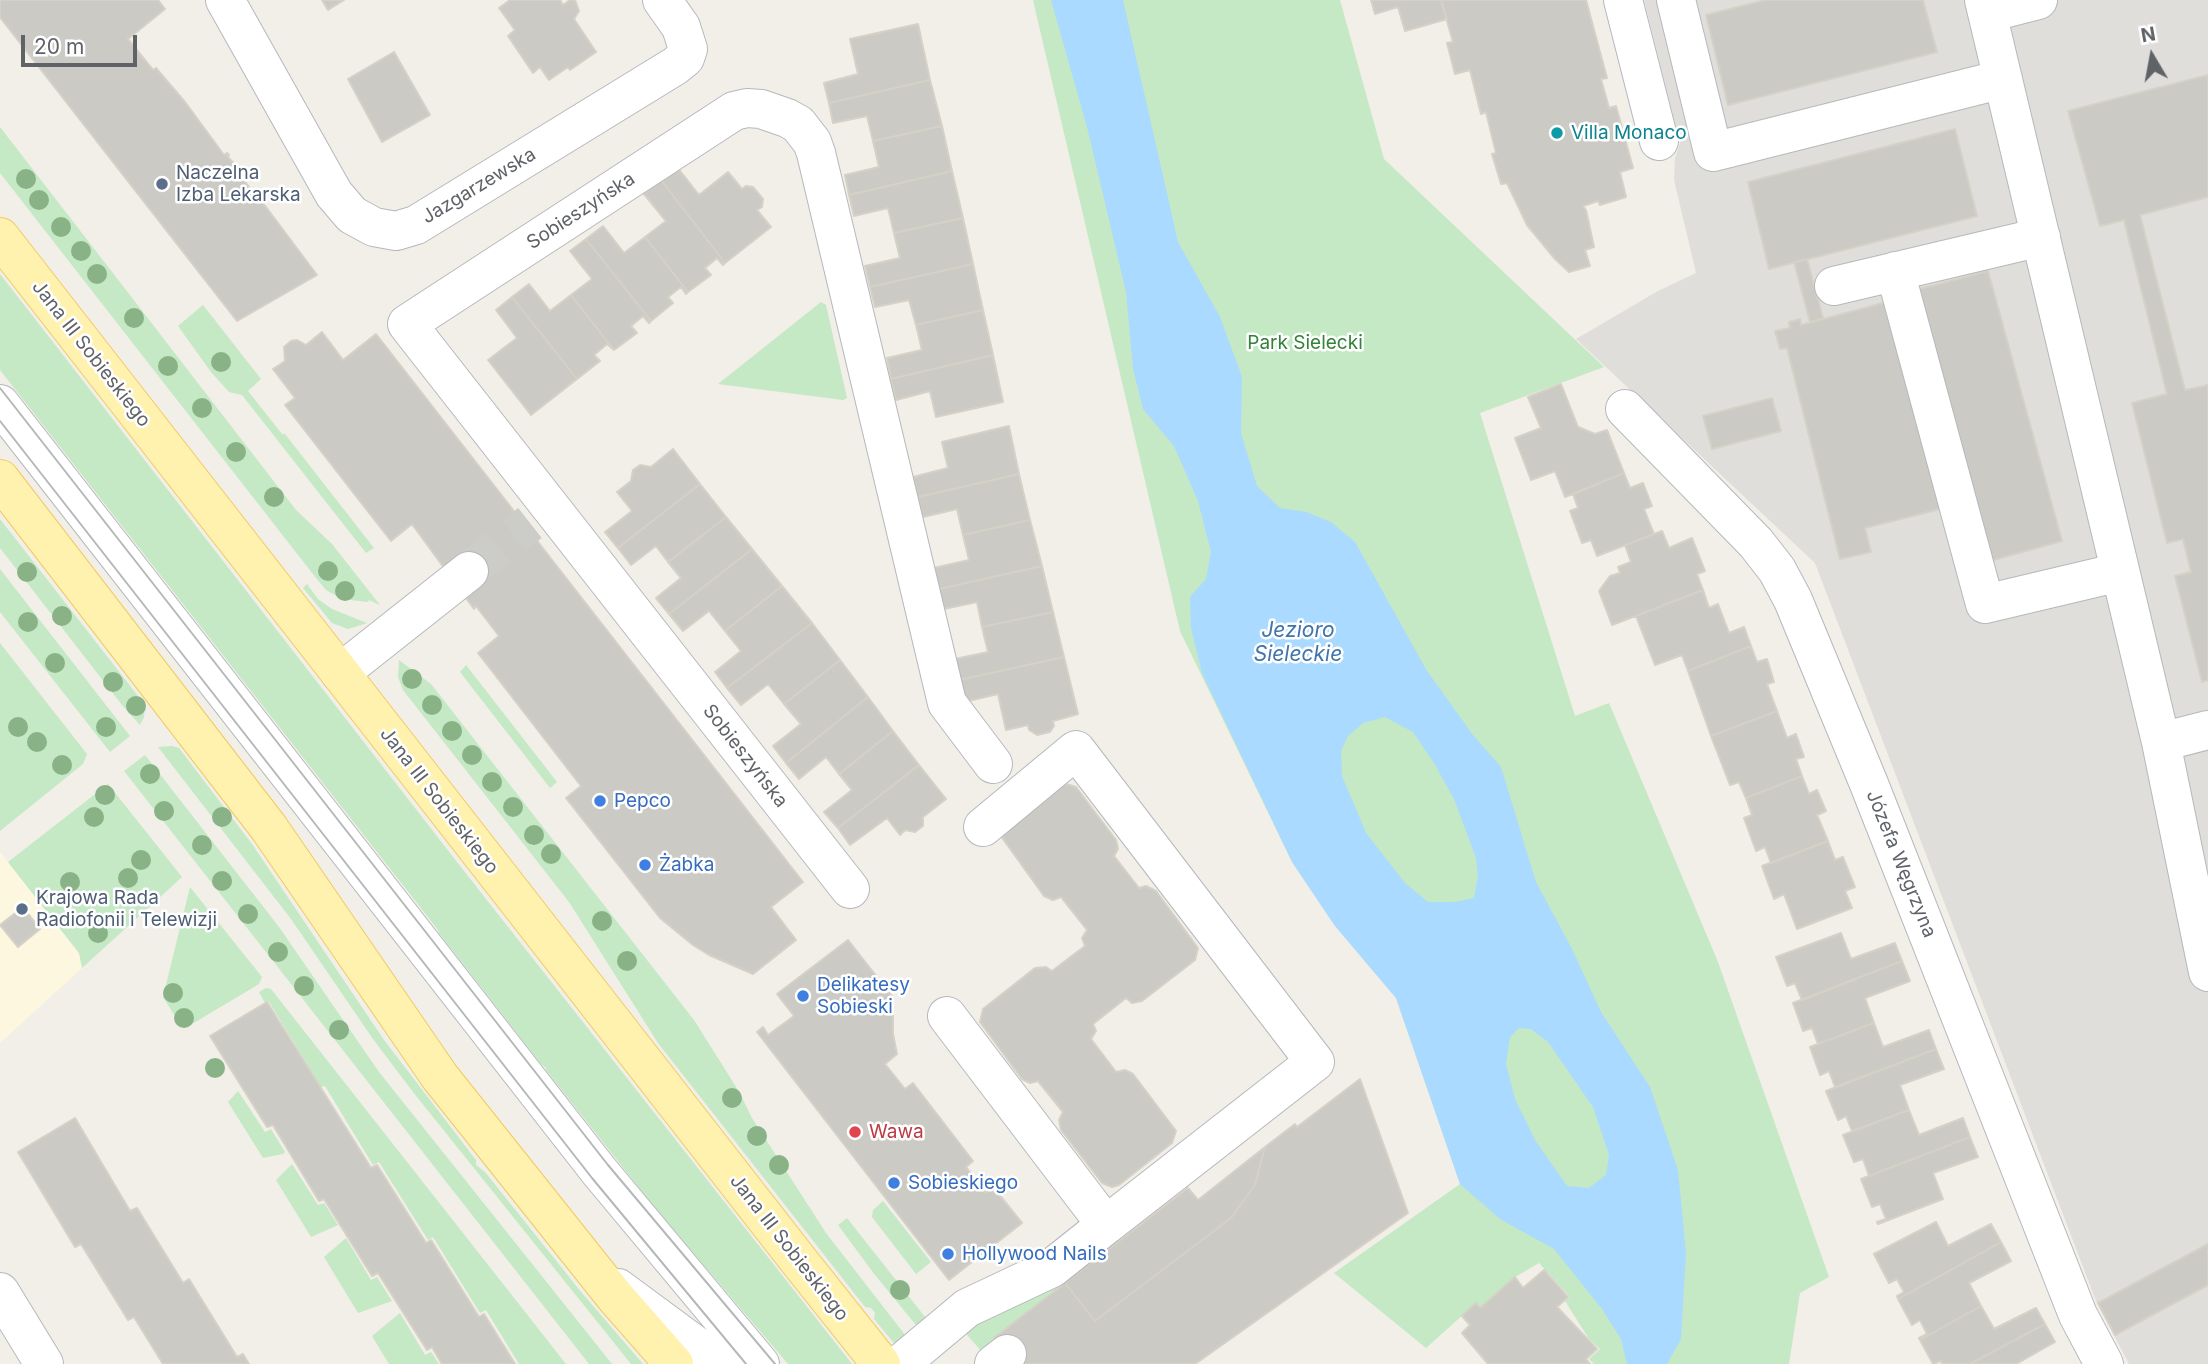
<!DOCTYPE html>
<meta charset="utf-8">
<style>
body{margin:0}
#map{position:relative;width:2208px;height:1364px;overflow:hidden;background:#f1efe8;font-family:Inter,sans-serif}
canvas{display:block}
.north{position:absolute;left:2117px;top:21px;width:70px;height:70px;-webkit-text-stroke:5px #fff;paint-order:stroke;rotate:350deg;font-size:19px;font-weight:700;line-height:28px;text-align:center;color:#5f6368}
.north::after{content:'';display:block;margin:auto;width:24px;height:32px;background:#5f6368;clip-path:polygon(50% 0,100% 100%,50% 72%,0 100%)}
.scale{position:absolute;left:21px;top:35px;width:116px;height:32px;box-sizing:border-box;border:4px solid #5f6368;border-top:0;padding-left:9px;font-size:21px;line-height:24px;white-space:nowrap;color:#5f6368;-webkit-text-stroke:5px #fff;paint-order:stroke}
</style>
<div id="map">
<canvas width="2208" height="1364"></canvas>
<div class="north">N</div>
<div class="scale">20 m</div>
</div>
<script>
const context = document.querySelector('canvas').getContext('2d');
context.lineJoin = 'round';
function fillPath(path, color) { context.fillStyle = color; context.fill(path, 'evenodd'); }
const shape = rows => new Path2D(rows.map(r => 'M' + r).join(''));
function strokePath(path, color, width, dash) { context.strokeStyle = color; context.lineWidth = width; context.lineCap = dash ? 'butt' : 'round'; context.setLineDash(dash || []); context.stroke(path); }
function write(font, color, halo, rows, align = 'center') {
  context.font = font + ' Inter,sans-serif'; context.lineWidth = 5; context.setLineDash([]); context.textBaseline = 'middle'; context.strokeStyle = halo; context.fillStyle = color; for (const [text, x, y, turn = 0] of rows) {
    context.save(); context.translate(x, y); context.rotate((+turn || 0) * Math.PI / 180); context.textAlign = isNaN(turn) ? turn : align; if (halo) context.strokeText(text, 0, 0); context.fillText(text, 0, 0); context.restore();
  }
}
fillPath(shape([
 [0,852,79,954,82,968,0,1043]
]), '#fef7e0');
fillPath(shape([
 [1644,0,2208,0,2208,1364,2129,1364,2096,1301,1815,563,1576,339,1658,291,1696,273,1674,180,1675,158,1680,143]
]), '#e0deda');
fillPath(shape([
 [1033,0,1340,0,1384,159,1604,367,1480,413,1575,716,1609,703,1718,962,1829,1277,1800,1293,1789,1364,1594,1364,1589,1359,1600,1349,1589,1339,1565,1301,1570,1297,1539,1263,1515,1277,1480,1308,1475,1304,1426,1348,1334,1273,1460,1184,1396,998,1335,926,1292,862,1180,631],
 [0,127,296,510,332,544,380,605,369,600,368,602,342,599,326,590,316,578,0,173],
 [0,274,464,871,852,1364,788,1364,655,1208,546,1070,546,1068,541,1064,439,933,438,930,0,370],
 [821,302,826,305,847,398,843,400,718,384],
 [203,305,261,379,248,391,282,434,285,434,374,548,366,553,242,395,229,392,211,372,178,326],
 [0,519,145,705,144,717,140,725,122,705,0,548],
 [0,569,130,736,110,752,0,612],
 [307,584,318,599,332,609,367,623,348,629,332,623,303,588],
 [0,643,87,754,83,764,0,831],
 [399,660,431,684,694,1020,738,1090,752,1118,826,1233,909,1340,894,1343,874,1319,875,1313,871,1308,865,1307,658,1043,569,902,403,690,398,677],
 [466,665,557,782,550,788,460,672],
 [172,746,179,748,252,844,384,1040,476,1160,476,1165,485,1172,582,1293,643,1364,631,1364,413,1092,373,1039,291,919,158,747],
 [145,755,279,927,379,1072,612,1364,589,1364,124,771],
 [108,784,182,877,82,968,79,953,8,862],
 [190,887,262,977,259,984,187,1027,181,1026,163,997],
 [266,988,271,989,566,1364,519,1364,486,1310,480,1313,433,1237,428,1240,379,1162,373,1165,325,1086,321,1087,269,1002,265,1003,259,992],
 [238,1091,265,1132,271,1129,285,1152,283,1154,263,1158,228,1102],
 [292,1164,318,1205,324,1203,338,1225,311,1237,276,1180],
 [883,1201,931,1262,916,1274,872,1217,873,1210],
 [847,1218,929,1322,920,1330,875,1275,838,1225],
 [346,1238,371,1280,377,1277,392,1301,358,1313,324,1257],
 [1067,1279,1065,1283,995,1337,996,1341,982,1352,962,1329],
 [400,1313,425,1355,431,1352,439,1364,389,1364,372,1336]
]), '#c5e8c5');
fillPath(shape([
 [1051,0,1123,0,1178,242,1220,317,1242,377,1241,433,1257,486,1280,508,1306,512,1331,522,1355,542,1427,671,1473,735,1501,767,1536,882,1572,949,1601,1012,1650,1087,1678,1170,1686,1253,1681,1339,1667,1364,1627,1364,1621,1339,1602,1309,1554,1249,1500,1219,1460,1184,1396,998,1335,926,1292,862,1202,673,1191,628,1190,597,1206,579,1211,552,1198,501,1174,446,1143,409,1133,369,1126,292,1087,127],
 [1385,717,1413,732,1434,763,1454,799,1476,858,1478,876,1474,898,1455,902,1428,902,1405,883,1366,833,1342,776,1341,751,1348,736,1363,723],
 [1519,1028,1531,1029,1548,1042,1593,1107,1609,1155,1606,1175,1589,1188,1567,1186,1535,1140,1515,1099,1506,1064,1510,1037]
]), '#aadaff');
const building = shape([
 [0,0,158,0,165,9,128,39,153,70,156,68,185,102,224,155,227,153,229,155,227,156,238,168,236,170,256,196,257,195,317,275,237,321,0,17,0,0],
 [322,0,344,0,328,10,322,0],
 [510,0,560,0,563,5,570,0,575,0,579,11,574,19,596,52,570,70,568,67,549,80,540,67,533,73,508,36,515,30,499,8,510,0],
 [1371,0,1441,0,1447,19,1405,31,1398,7,1375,14,1371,0],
 [1441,0,1586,0,1607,78,1601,79,1609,108,1616,106,1633,168,1620,172,1626,197,1600,205,1598,201,1583,206,1586,210,1594,247,1585,250,1590,266,1569,272,1555,259,1527,225,1507,183,1501,184,1492,154,1496,153,1486,112,1481,114,1470,70,1455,74,1447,43,1453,42,1441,0],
 [1766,0,1923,0,1937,52,1728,105,1706,15,1766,0],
 [918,24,930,80,829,103,824,83,858,74,850,39,918,24],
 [394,52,430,115,382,142,348,79,394,52],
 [2208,75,2208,197,2140,215,2185,390,2208,385,2208,680,2202,682,2175,576,2191,572,2183,539,2167,543,2132,403,2167,394,2124,220,2100,226,2068,111,2208,75],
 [930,80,942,126,873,141,867,116,833,123,829,103,930,80],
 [942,126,952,171,849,195,845,175,879,167,873,141,942,126],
 [1955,129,1977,216,1769,269,1748,182,1955,129],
 [677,167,699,195,728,172,742,189,746,186,753,187,763,199,762,207,757,210,771,227,725,263,661,180,677,167],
 [952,171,963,218,894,233,888,208,854,216,849,195,952,171],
 [661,180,725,263,723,265,717,258,705,268,711,275,688,292,645,237,666,221,644,194,661,180],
 [963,218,973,264,870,287,865,266,900,258,894,233,963,218],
 [603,226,624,253,645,237,688,292,686,294,681,287,668,297,673,303,651,321,586,239,603,226],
 [586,239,651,321,649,323,643,316,631,326,637,333,614,350,571,295,592,279,570,251,586,239],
 [1807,259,1823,318,1810,322,1794,262,1807,259],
 [973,264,983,310,916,325,909,300,875,307,870,287,973,264],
 [1988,271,2062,541,1990,561,1916,290,1988,271],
 [529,284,550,311,571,295,614,350,607,344,594,355,600,361,577,379,512,297,529,284],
 [512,297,577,379,531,415,488,360,517,338,496,310,512,297],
 [1887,302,1940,509,1865,528,1871,552,1840,559,1787,348,1780,349,1775,331,1790,328,1789,322,1800,319,1801,325,1887,302],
 [983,310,993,355,891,379,887,358,922,350,916,325,983,310],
 [322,332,343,360,376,334,803,882,771,907,796,940,753,974,709,955,693,945,660,918,566,798,581,786,478,653,499,636,476,606,474,609,412,524,391,541,285,405,295,398,273,369,285,361,284,347,291,341,297,340,306,345,322,332],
 [993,355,1003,402,936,417,930,391,896,400,891,379,993,355],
 [1561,384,1578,427,1595,434,1607,430,1624,473,1565,497,1555,471,1531,480,1515,438,1541,428,1528,397,1561,384],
 [1772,398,1781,431,1712,449,1703,416,1772,398],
 [1009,426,1019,474,918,497,913,477,948,468,942,442,1009,426],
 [673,449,700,484,618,548,605,532,632,511,617,492,631,481,633,470,640,465,651,467,673,449],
 [1624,473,1630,488,1643,483,1652,506,1644,509,1654,534,1597,556,1591,540,1582,543,1570,511,1578,508,1573,494,1624,473],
 [1019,474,1030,520,963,535,957,509,923,517,918,497,1019,474],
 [700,484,726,517,668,562,656,546,631,565,618,548,700,484],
 [726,517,752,549,669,614,656,598,681,578,668,562,726,517],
 [1030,520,1042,566,939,589,934,568,969,560,963,535,1030,520],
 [1662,531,1669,548,1692,538,1705,571,1697,574,1703,590,1612,625,1599,591,1610,576,1620,573,1618,567,1631,562,1625,545,1662,531],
 [752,549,782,586,725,631,709,611,683,631,669,614,752,549],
 [1042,566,1053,612,982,627,977,602,944,609,939,589,1042,566],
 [782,586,812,623,727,688,715,672,741,651,725,631,782,586],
 [1703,590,1709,608,1718,604,1729,633,1744,627,1751,646,1688,671,1682,655,1655,665,1636,616,1703,590],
 [1053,612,1064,657,959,680,955,659,988,652,982,627,1053,612],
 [812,623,840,660,784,704,768,684,741,705,727,688,812,623],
 [1751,646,1757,662,1767,659,1774,682,1767,684,1777,711,1711,736,1688,671,1751,646],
 [1064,657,1078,714,1053,721,1054,726,1050,732,1037,735,1029,730,1028,725,1006,730,998,694,964,702,959,680,1064,657],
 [840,660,868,697,786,763,773,746,801,724,784,704,840,660],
 [868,697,893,731,839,774,826,757,799,779,786,763,868,697],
 [1777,711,1787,738,1796,734,1804,757,1796,759,1802,776,1746,798,1739,782,1730,785,1711,736,1777,711],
 [893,731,919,765,838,828,824,812,852,790,839,774,893,731],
 [919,765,946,799,923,817,923,826,915,832,905,830,900,835,887,818,850,845,838,828,919,765],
 [1802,776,1809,794,1817,790,1826,811,1817,815,1828,841,1771,863,1765,847,1756,851,1744,818,1752,815,1746,798,1802,776],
 [1063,783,1076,787,1116,840,1118,849,1114,856,1139,888,1146,886,1156,891,1198,948,1195,960,1142,1001,1132,1003,1126,998,1093,1024,1096,1031,1091,1039,1116,1072,1125,1070,1133,1074,1176,1131,1172,1143,1119,1185,1112,1187,1102,1183,1061,1130,1059,1120,1063,1112,1038,1081,1030,1083,1022,1079,980,1022,983,1009,1035,968,1046,967,1052,971,1085,946,1082,938,1087,930,1061,897,1053,900,1044,896,1003,839,1002,834,1063,783],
 [1828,841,1835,860,1843,857,1855,887,1845,891,1852,908,1797,929,1784,894,1774,899,1762,866,1828,841],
 [23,907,40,929,18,947,0,925,23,907],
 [1841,933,1851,959,1895,943,1902,961,1802,1000,1795,983,1787,986,1776,957,1841,933],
 [848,940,892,996,883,1002,893,1015,893,1034,897,1054,885,1064,905,1089,913,1083,973,1161,966,1167,986,1193,993,1187,1022,1223,949,1280,757,1032,763,1027,768,1035,794,1016,777,994,848,940],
 [1902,961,1910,981,1865,998,1874,1023,1818,1044,1812,1028,1803,1031,1793,1003,1902,961],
 [267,1002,371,1168,377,1165,426,1243,431,1240,479,1317,484,1314,515,1364,442,1364,432,1347,427,1350,378,1273,372,1276,324,1199,319,1201,273,1125,267,1127,210,1036,267,1002],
 [1874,1023,1883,1047,1929,1030,1936,1049,1835,1087,1829,1071,1820,1075,1810,1047,1874,1023],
 [1936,1049,1944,1069,1900,1085,1909,1110,1852,1131,1846,1116,1838,1120,1826,1091,1936,1049],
 [1360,1079,1408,1213,1195,1364,1014,1364,994,1338,1065,1283,1095,1321,1231,1218,1255,1185,1265,1147,1295,1124,1297,1127,1360,1079],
 [1909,1110,1919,1135,1963,1118,1970,1137,1869,1176,1863,1159,1854,1162,1843,1135,1909,1110],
 [75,1118,130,1211,137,1208,183,1283,189,1279,237,1357,243,1354,249,1364,163,1364,134,1317,128,1320,81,1244,75,1247,18,1152,75,1118],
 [1970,1137,1978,1157,1933,1173,1943,1199,1878,1224,1877,1222,1886,1219,1880,1204,1872,1207,1861,1179,1970,1137],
 [1265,1147,1255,1185,1231,1218,1095,1321,1065,1283,1057,1289,1188,1188,1198,1200,1265,1147],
 [1936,1222,1948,1246,1991,1224,2001,1242,1898,1299,1897,1296,1904,1292,1897,1279,1889,1283,1874,1254,1936,1222],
 [2001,1242,2011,1261,1969,1283,1981,1306,1920,1340,1919,1338,1927,1334,1920,1320,1912,1325,1898,1299,2001,1242],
 [2208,1244,2208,1285,2115,1335,2098,1303,2208,1244],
 [1544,1270,1568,1297,1557,1307,1597,1349,1586,1359,1590,1364,1488,1364,1462,1333,1470,1325,1462,1316,1476,1303,1480,1308,1515,1277,1523,1288,1544,1270],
 [1981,1306,1994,1329,2036,1308,2045,1324,1970,1364,1942,1364,1941,1361,1933,1364,1920,1340,1981,1306],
 [2045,1324,2055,1342,2016,1364,1970,1364,2045,1324]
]);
fillPath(building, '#cccac5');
strokePath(building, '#d6d1c6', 2);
strokePath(shape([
 [469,571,530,523]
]), '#ccccc8', 38, [38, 19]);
const minor = shape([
 [225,0,334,194,352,215,374,227,396,231,416,225,675,66,685,58,688,49,681,27,662,0],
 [1623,0,1659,141],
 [1676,0,1713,152,2003,79],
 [1984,0,2161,742,2208,730],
 [1987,13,2038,0],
 [1895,271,1985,604,2120,572],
 [1834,286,2041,237],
 [0,404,599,1171,760,1364],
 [1625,409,1756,543,1777,570,1793,600,1869,784,2078,1315,2104,1364],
 [340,673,469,571],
 [2161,742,2208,972],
 [850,889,407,324,734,111,747,108,761,109,787,118,798,124,812,142,816,153,947,703,993,764],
 [947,1016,1106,1225,1315,1062,1076,750,983,827],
 [618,1288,721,1364],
 [0,1292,44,1364],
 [900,1364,967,1308,1052,1268,1106,1225],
 [994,1364,1007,1354]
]);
const major = shape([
 [0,237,799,1261,881,1364],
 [0,479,269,828,440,1077,616,1298,674,1364]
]);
strokePath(minor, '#b5b8bc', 40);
strokePath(major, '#f2c960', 40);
strokePath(minor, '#fff', 38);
strokePath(major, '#fff2af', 38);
strokePath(shape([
 [0,388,608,1165,775,1364],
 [0,421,592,1178,746,1364]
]), '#b6b7b8', 2);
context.fillStyle = '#89b387';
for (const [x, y] of [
 [26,179],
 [39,200],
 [61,227],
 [81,251],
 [97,274],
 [134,318],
 [221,362],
 [168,366],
 [202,408],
 [236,452],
 [274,497],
 [328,571],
 [27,572],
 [345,591],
 [62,616],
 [28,622],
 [55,663],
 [412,679],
 [113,682],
 [432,705],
 [136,706],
 [18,727],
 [106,727],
 [452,731],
 [37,742],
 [472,755],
 [62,765],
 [150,774],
 [492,782],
 [105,795],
 [513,807],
 [164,811],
 [94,817],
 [222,817],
 [534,835],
 [202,845],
 [551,854],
 [141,860],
 [128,878],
 [222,881],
 [70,882],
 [248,914],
 [602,921],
 [98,933],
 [278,952],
 [627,961],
 [304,986],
 [173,993],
 [184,1018],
 [339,1030],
 [215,1068],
 [732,1098],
 [757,1136],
 [779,1165],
 [900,1290]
]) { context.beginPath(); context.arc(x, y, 10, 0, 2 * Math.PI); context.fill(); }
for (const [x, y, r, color] of [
 [1557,133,7,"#0f9aa8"],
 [162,184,7,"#5c6f8a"],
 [600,801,7,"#3f7fe0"],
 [645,865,7,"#3f7fe0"],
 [22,909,7,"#5c6f8a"],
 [803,996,7,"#3f7fe0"],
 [855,1132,7,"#e0444e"],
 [894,1183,7,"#3f7fe0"],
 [948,1254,7,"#3f7fe0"]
]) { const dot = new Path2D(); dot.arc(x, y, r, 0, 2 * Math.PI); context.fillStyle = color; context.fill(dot); strokePath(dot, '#fff', 2.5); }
write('19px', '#0d838f', '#fff', [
 ["Villa Monaco",1571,133]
], 'left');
write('19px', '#4e5e75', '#fff', [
 ["Naczelna",176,173],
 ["Izba Lekarska",176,195],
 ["Krajowa Rada",36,898],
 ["Radiofonii i Telewizji",36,920]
], 'left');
write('19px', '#5f6368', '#fff', [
 ["Jazgarzewska",479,186,-31],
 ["Sobieszyńska",581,211,-33],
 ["Jana III Sobieskiego",91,354,52],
 ["Sobieszyńska",745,756,52],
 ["Jana III Sobieskiego",439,801,52],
 ["Józefa Węgrzyna",1901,864,68],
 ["Jana III Sobieskiego",789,1248,52]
]);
write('19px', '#348238', '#fff', [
 ["Park Sielecki",1305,343]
]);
write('19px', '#366cbe', '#fff', [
 ["Pepco",614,801],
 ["Żabka",659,865],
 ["Delikatesy",817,985],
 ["Sobieski",817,1007],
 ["Sobieskiego",908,1183],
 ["Hollywood Nails",962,1254]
], 'left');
write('19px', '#be3a42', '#fff', [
 ["Wawa",869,1132]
], 'left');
write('italic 21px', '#4174aa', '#fff', [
 ["Jezioro",1298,631],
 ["Sieleckie",1298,655]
]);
</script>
